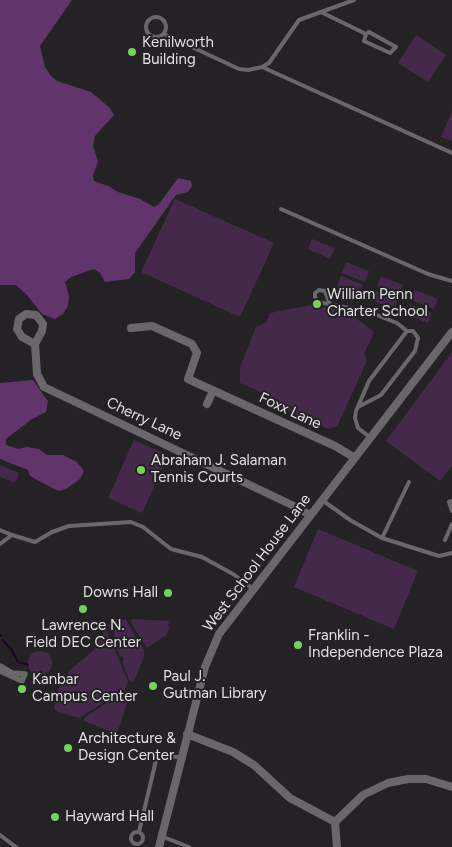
<!DOCTYPE html>
<style>
body{margin:0}
canvas{display:block;background:#242224}
</style>
<canvas width="452" height="847"></canvas>
<script>
const context = document.querySelector('canvas').getContext('2d');
context.lineJoin = 'round';
function fillPath(path, color) { context.fillStyle = color; context.fill(path, 'evenodd'); }
const shape = rows => new Path2D(rows.map(r => 'M' + r).join(''));
function strokePath(path, color, width, dash) { context.strokeStyle = color; context.lineWidth = width; context.lineCap = dash ? 'butt' : 'round'; context.setLineDash(dash || []); context.stroke(path); }
function write(font, color, halo, rows, align = 'center') {
  context.font = font + ' Figtree,sans-serif'; context.lineWidth = 4; context.setLineDash([]); context.textBaseline = 'middle'; context.strokeStyle = halo; context.fillStyle = color; for (const [text, x, y, turn = 0] of rows) {
    context.save(); context.translate(x, y); context.rotate((+turn || 0) * Math.PI / 180); context.textAlign = isNaN(turn) ? turn : align; if (halo) context.strokeText(text, 0, 0); context.fillText(text, 0, 0); context.restore();
  }
}
fillPath(shape([
 [416,35,446,55,428,82,398,63],
 [452,111,452,141,441,137],
 [175,199,274,243,240,317,141,272],
 [312,239,335,248,330,259,308,249],
 [346,262,369,271,365,282,342,273],
 [341,276,363,285,359,295,337,286],
 [381,276,403,285,399,296,377,286],
 [375,290,398,299,393,309,371,300],
 [415,290,438,299,434,309,411,300],
 [410,304,432,313,428,323,406,314],
 [311,305,347,311,374,332,364,354,367,361,337,426,328,429,264,400,261,392,240,383,240,367,256,327,266,323,270,313],
 [452,352,452,466,440,481,386,441],
 [134,440,168,455,142,513,108,498],
 [0,465,19,473,15,483,0,477],
 [318,529,418,571,394,629,294,587],
 [112,619,126,620,144,650,144,657,134,681,129,680,122,661,124,660,122,656,120,656,113,638,115,633,110,631,108,625],
 [132,619,169,621,168,626,170,627,166,635,147,648,131,623],
 [106,629,128,681,125,689,79,718,56,711,54,707,56,702,53,701,62,681,71,669,94,650],
 '28 663a12 12 0 1 1 24 0a12 12 0 1 1-24 0Z',
 [125,690,130,693,117,734,84,721,84,718,117,696,122,697]
]), '#45294b');
fillPath(shape([
 [0,0,72,0,40,46,45,67,51,76,57,81,91,92,110,108,114,115,95,136,93,146,98,161,93,176,94,181,108,186,118,192,140,199,154,207,159,204,178,178,191,181,192,186,188,192,176,195,135,253,135,272,129,279,105,282,100,273,94,269,71,277,65,282,69,296,68,306,63,314,55,319,42,314,27,295,16,285,0,285],
 [33,380,48,401,46,412,32,419,6,439,6,445,18,449,27,447,39,449,47,455,63,455,77,462,84,471,80,479,66,489,59,491,52,488,30,476,28,470,0,459,0,383]
]), '#61346c');
strokePath(shape([
 [0,635,1,636],
 [3,640,11,649,18,662,28,665]
]), '#210229', 2);
strokePath(shape([
 [321,12,366,34,369,32,396,47,390,53,364,41,366,34],
 '146 27a10 10 0 1 1 20 0a10 10 0 1 1-20 0Z',
 [164,34,239,69,248,70,262,67,269,63,299,20,354,0],
 [262,67,452,153],
 [281,209,428,274,452,281],
 [330,304,325,291,319,290,315,293,315,297,318,302,369,312,397,323,407,331,413,331,418,338,415,351,381,395,358,407],
 [371,438,358,428,355,418,356,411,369,381,407,331],
 [322,500,350,520,382,538,439,556,452,553],
 [452,501,449,502,452,511],
 [0,530,12,535],
 [382,538,409,482],
 [445,540,452,524],
 [0,544,12,535,35,542,52,532,69,526,131,522,143,527,171,549,202,557,233,574,252,588],
 '131 838a6 6 0 1 1 12 0a6 6 0 1 1-12 0Z',
 [139,832,157,756,181,757],
 [0,835,16,847],
 [161,836,189,847]
]), '#696769', 4);
strokePath(shape([
 [0,666,12,673,25,674,22,681,0,671]
]), '#696769', 5.5);
strokePath(shape([
 [131,328,152,326,192,344,197,353,188,379,335,446,355,458],
 [35,344,22,337,17,329,19,319,26,314,36,315,43,324,42,331,35,344,37,374,44,387,296,507,310,515],
 [207,404,213,391],
 [187,734,233,752,254,765,290,798,335,822],
 [335,822,363,795,388,783,408,779,426,779,452,787],
 [335,822,337,847],
 [159,847,205,667,219,634,452,332]
]), '#696769', 8);
for (const [x, y, r, color] of [
 [132,52,5,"#74d25b"],
 [317,304,5,"#74d25b"],
 [141,470,5,"#74d25b"],
 [168,593,5,"#74d25b"],
 [83,609,5,"#74d25b"],
 [298,645,5,"#74d25b"],
 [153,686,5,"#74d25b"],
 [22,689,5,"#74d25b"],
 [68,748,5,"#74d25b"],
 [55,817,5,"#74d25b"]
]) { const dot = new Path2D(); dot.arc(x, y, r, 0, 2 * Math.PI); context.fillStyle = color; context.fill(dot); strokePath(dot, '#242224', 2); }
write('15px', '#e2e0e2', '#242224', [
 ["Kenilworth",142,43],
 ["Building",142,60],
 ["William Penn",327,295],
 ["Charter School",327,312],
 ["Abraham J. Salaman",151,461],
 ["Tennis Courts",151,478],
 ["Downs Hall",158,593,"right"],
 ["Lawrence N.",83,626,"center"],
 ["Field DEC Center",83,643,"center"],
 ["Franklin -",308,636],
 ["Independence Plaza",308,653],
 ["Paul J.",163,677],
 ["Gutman Library",163,694],
 ["Kanbar",32,680],
 ["Campus Center",32,697],
 ["Architecture &",78,739],
 ["Design Center",78,756],
 ["Hayward Hall",65,817]
], 'left');
write('15px', '#e2e0e2', '#242224', [
 ["Foxx Lane",290,411,25],
 ["Cherry Lane",144,419,25],
 ["West School House Lane",257,563,-53]
]);
</script>
